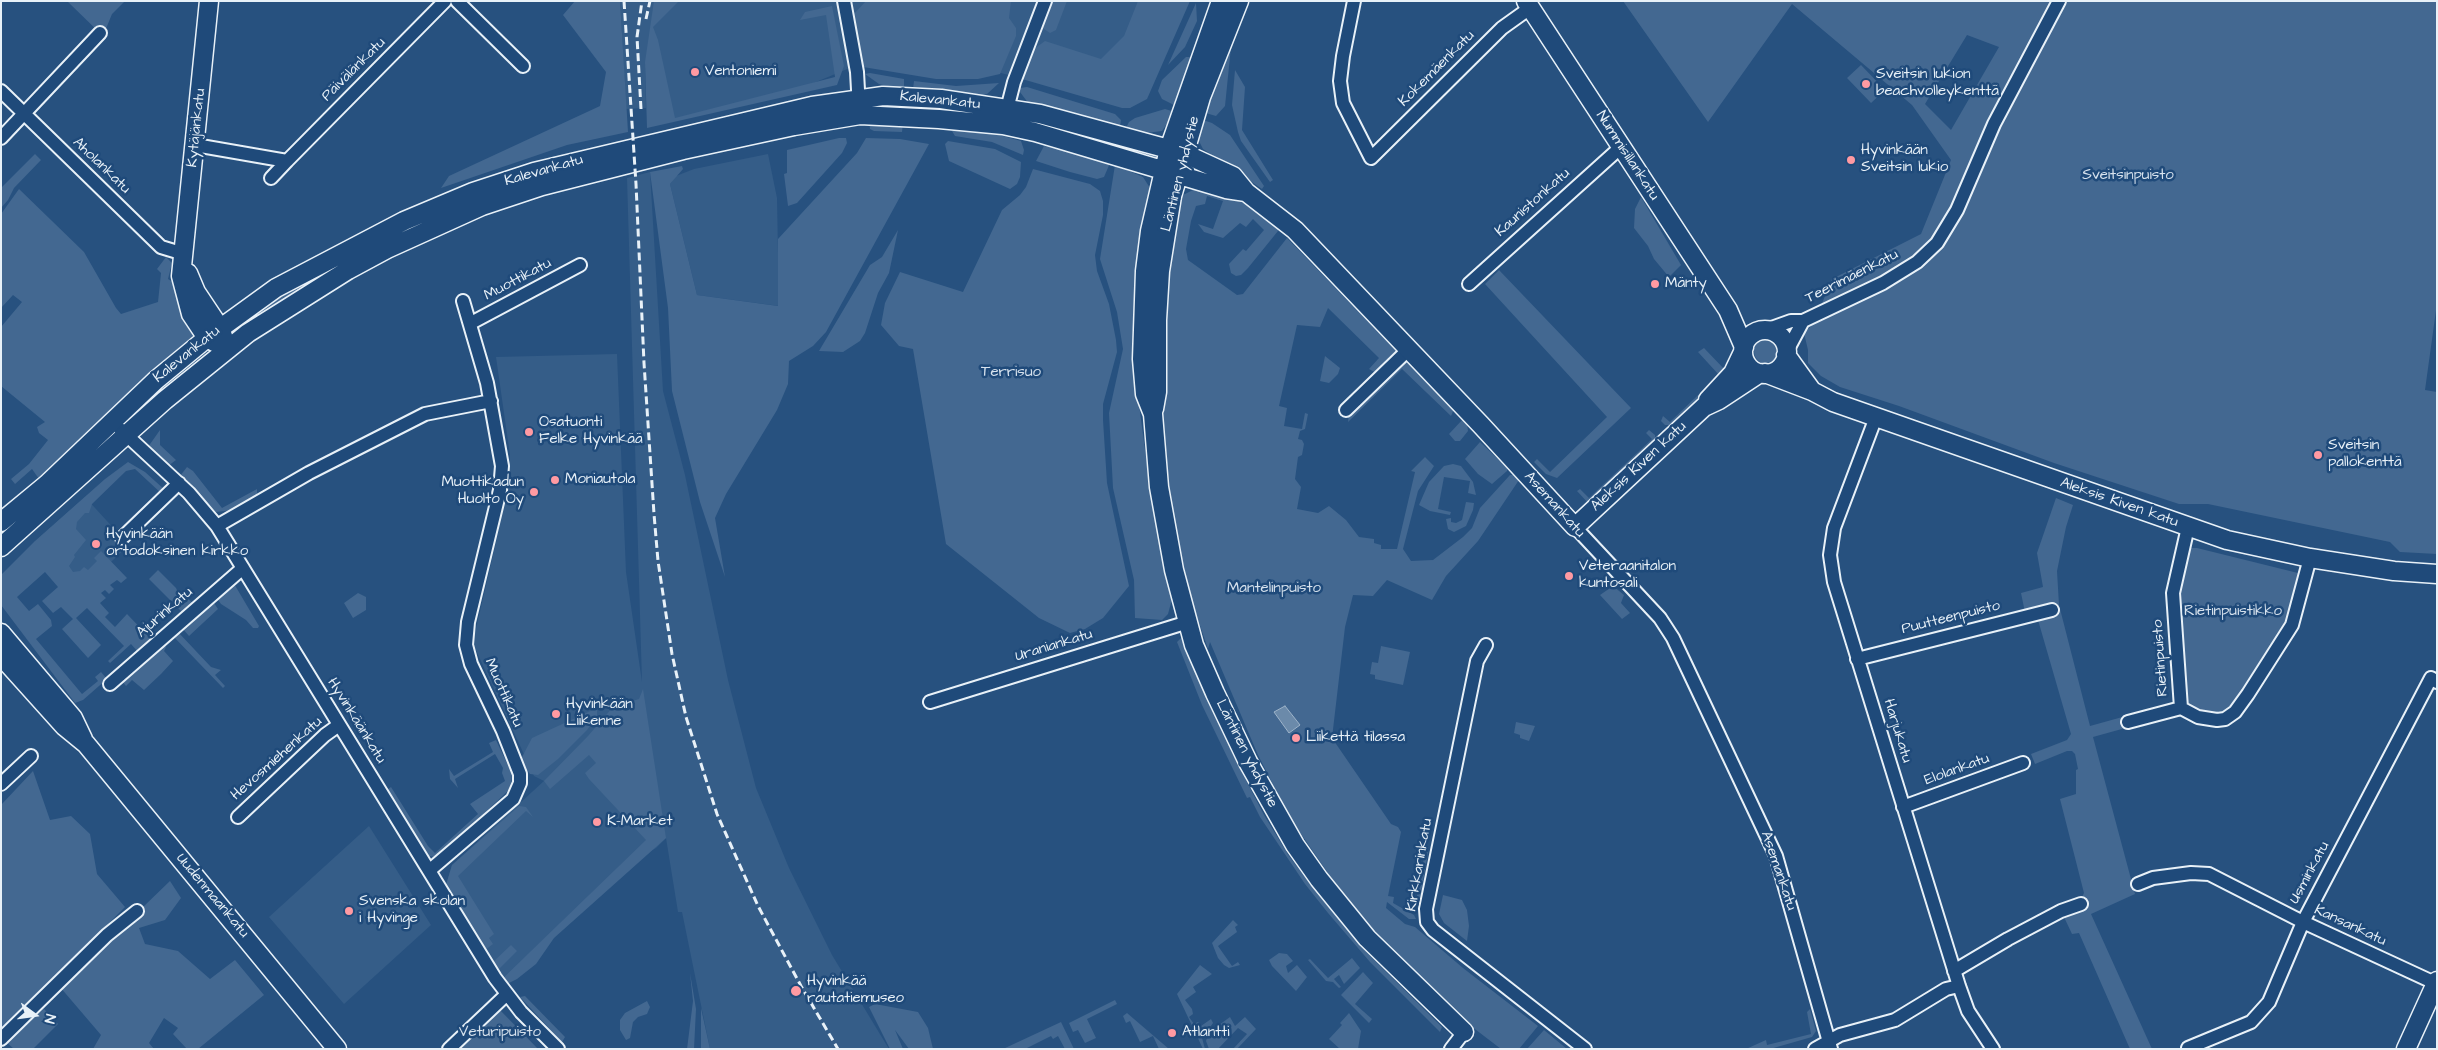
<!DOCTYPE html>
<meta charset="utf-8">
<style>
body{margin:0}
#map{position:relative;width:2438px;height:1050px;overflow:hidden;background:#27517f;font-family:"Architects Daughter",sans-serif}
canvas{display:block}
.frame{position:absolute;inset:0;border:2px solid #e8f1f8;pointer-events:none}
.north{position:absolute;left:10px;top:990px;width:50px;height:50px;-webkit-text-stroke:4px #1f4a7a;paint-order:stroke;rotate:104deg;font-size:14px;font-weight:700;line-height:20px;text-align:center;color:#e8f1f8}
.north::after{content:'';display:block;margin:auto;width:18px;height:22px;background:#e8f1f8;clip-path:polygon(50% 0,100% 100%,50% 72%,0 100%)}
</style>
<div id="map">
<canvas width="2438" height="1050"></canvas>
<div class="frame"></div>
<div class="north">N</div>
</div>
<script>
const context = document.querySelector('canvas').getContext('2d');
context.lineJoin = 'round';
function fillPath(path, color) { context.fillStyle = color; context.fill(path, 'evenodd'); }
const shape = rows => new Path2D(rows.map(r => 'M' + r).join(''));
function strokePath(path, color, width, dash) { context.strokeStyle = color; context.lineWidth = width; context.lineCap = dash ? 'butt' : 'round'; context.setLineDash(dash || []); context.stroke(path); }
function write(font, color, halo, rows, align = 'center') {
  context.font = font + ' "Architects Daughter",sans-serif'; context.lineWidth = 5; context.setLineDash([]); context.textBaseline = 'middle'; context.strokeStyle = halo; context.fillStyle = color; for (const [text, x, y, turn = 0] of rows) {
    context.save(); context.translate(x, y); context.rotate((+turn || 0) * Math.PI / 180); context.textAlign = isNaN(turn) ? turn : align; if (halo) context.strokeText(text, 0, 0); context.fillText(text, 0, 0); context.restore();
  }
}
fillPath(shape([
 [620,1,1161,1,1131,48,1046,85,1001,73,954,76,864,62,780,97,651,124,645,63,646,108,626,109],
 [768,154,777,198,779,306,697,295,670,184,676,176,694,169],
 [650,172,663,391,685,475,728,680,756,788,789,868,832,955,889,1049,710,1049,682,912,678,912,666,838,656,848,616,871,503,978,446,885,452,865,544,781,534,776,474,646,475,633,508,490,510,455,496,357,617,354,626,572,642,682,627,178],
 [85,497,129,545,79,592,34,542],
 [369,826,431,925,344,1004,269,917]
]), '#355d88');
fillPath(shape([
 [67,1,125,1,112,14,103,36],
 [575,1,620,1,628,132,567,145,441,188,449,176,600,106,606,72,563,15],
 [654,1,679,1,653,27,658,40,675,118,835,77,826,15,800,20,805,12,832,6,844,66,837,85,647,128,645,62],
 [866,1,1011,1,1009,18,1016,28,1016,36,1000,74,978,79,936,79,863,67,854,14],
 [1051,1,1067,1,1056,30,1050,33,1041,27],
 [1138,1,1190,1,1147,99,1130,108,1122,108,1022,79,1034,49,1045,41,1101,59,1124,36],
 [1623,1,2437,1,2437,303,2425,390,2437,392,2437,554,2400,552,2390,542,2208,504,2179,504,2054,463,1899,406,1840,387,1821,376,1808,363,1808,350,1804,333,1814,323,1832,279,1921,234,1951,160,1912,105,1792,4,1708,122],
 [1967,35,1999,47,1951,130,1925,104],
 [1196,3,1197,21,1185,47,1168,65],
 [1228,46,1231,47,1225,106,1216,116,1202,112],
 [1186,57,1191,57,1190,65,1176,106,1162,99,1158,91,1162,80],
 [1861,65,1885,90,1871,103,1847,78],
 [1235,70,1245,87,1242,130,1273,180,1270,182,1241,141,1238,132,1232,105],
 [870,73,904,79,904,86,899,89,879,84,865,74],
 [914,81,956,86,999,83,987,94,975,97,913,89],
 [1027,87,1115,114,1121,120,1120,127,1029,104,1020,92,1020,88],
 [1165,109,1175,112,1162,131,1146,133,1126,128,1129,122,1135,118],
 [1200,119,1212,123,1230,135,1264,186,1262,189,1203,149,1198,139],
 [869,122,903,123,902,132,874,131,870,129],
 [957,129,985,131,1021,141,1024,150,1023,155,992,142,955,136,952,131],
 [839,138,846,138,847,143,842,153,797,203,788,206,784,174,787,173,787,150],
 [866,138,900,139,929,144,826,332,813,346,789,361,788,384,777,410,726,494,715,518,725,577,700,502,672,391,668,308,650,172,682,166,683,169,670,184,697,295,778,306,778,239,857,153],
 [948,141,995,149,1021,162,1020,177,1017,184,1010,189,949,161,945,144],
 [1044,146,1074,153,1110,163,1104,177,1097,179,1070,172,1036,161],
 [35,154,41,160,14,188,8,200,1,208,1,188],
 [1115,165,1143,177,1150,188,1152,199,1137,389,1152,503,1172,599,1168,614,1162,620,1135,618,1134,580,1113,488,1109,413,1123,349,1117,312,1100,259],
 [1033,169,1090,184,1100,191,1103,201,1103,215,1095,255,1097,271,1109,304,1116,340,1117,352,1103,404,1103,420,1107,483,1129,586,1103,618,1085,629,1070,633,1039,618,946,544,913,349,899,346,881,325,885,303,900,272,963,292,1002,210,1020,195,1026,187],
 [568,171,249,325,244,319,278,296,414,223],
 [19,189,84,252,116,308,121,314,158,302,161,273,157,269,166,257,172,263,168,279,173,282,176,272,193,335,189,344,62,462,39,479,32,469,15,484,11,479,29,464,48,440,39,433,37,427,45,422,1,386,1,327,22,302,13,295,1,308,1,214],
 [1202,189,1232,197,1245,204,1277,225,1278,231,1248,268,1241,275,1236,276,1231,273,1229,264,1243,249,1246,251,1264,230,1253,219,1246,227,1240,223,1223,238,1204,232,1198,224,1213,229,1223,201,1207,196,1205,204,1196,206,1191,221,1186,249,1188,260,1237,295,1243,294,1287,238,1397,352,1376,373,1369,369,1379,358,1328,308,1320,327,1297,325,1279,406,1287,408,1284,426,1302,429,1305,413,1308,414,1305,429,1300,431,1298,439,1302,440,1304,444,1302,455,1298,457,1295,479,1301,487,1297,509,1318,513,1329,506,1346,520,1359,537,1374,539,1374,543,1381,545,1381,549,1397,549,1415,472,1411,471,1425,457,1434,466,1418,491,1403,549,1411,561,1433,560,1463,537,1472,528,1480,508,1510,475,1514,475,1519,480,1478,541,1446,576,1432,600,1387,580,1373,596,1353,595,1345,627,1332,738,1391,824,1398,827,1401,832,1388,896,1394,897,1393,903,1414,915,1416,919,1409,919,1387,902,1386,908,1405,924,1415,927,1463,968,1538,1026,1519,1049,1501,1049,1467,1023,1379,939,1330,876,1290,818,1258,755,1210,642,1208,649,1191,599,1171,509,1162,408,1162,320,1174,214,1183,195,1193,190],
 [1641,197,1681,265,1669,277,1654,259,1648,246,1634,228,1635,209],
 [898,230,889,273,878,293,865,333,860,341,843,352,819,351,870,265,882,257],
 [1499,270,1631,408,1557,478,1546,474,1534,462,1537,459,1550,472,1607,417,1485,284],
 '1754 351a13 13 0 1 1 26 0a13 13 0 1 1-26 0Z',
 [1704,348,1727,372,1675,425,1665,425,1661,421,1663,416,1670,422,1719,375,1698,352],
 [1325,356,1340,368,1338,374,1329,383,1320,381],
 [1403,358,1454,409,1451,416,1402,369,1348,422,1349,414],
 [1463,419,1467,424,1468,431,1460,441,1455,441,1449,434],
 [160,430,160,445,176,460,168,466,148,447],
 [1649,430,1655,435,1655,442,1590,505,1577,491,1580,489,1589,498,1652,439,1646,433],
 [1480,442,1507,468,1507,471,1492,484,1478,474,1465,459],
 [128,462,145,472,165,490,162,494,135,469,126,471,92,504,89,513,85,513,77,522,76,529,86,540,74,555,75,557,69,566,73,572,80,571,84,567,88,570,97,561,94,558,101,551,127,578,121,583,117,580,110,585,114,589,109,594,105,590,101,593,106,598,100,603,109,613,105,617,115,627,127,614,152,640,138,652,131,644,110,663,108,661,124,646,87,608,76,618,101,645,88,658,62,629,73,619,61,607,53,613,42,601,58,587,45,572,17,597,29,611,38,604,51,620,52,626,36,639,82,694,98,681,95,677,101,672,107,679,83,700,75,703,1,605,1,575,34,542,105,479],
 [1453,464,1461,466,1473,482,1476,495,1468,493,1470,481,1444,477,1438,509,1451,512,1450,515,1430,511,1419,505,1429,482,1444,466],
 [187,467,193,471,222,508,257,489,257,494,233,510,216,512,180,476],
 [2056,498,2073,505,2066,527,2057,571,2059,605,2090,726,2126,716,2129,727,2093,737,2135,894,2091,914,2152,1049,2130,1049,2079,933,2072,934,2064,917,2072,914,2068,905,2081,899,2084,893,2060,799,2076,794,2076,770,2078,769,2075,754,2072,751,2067,751,2035,764,2031,754,2067,740,2071,734,2038,620,2027,622,2021,593,2043,587,2037,553],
 [1466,502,1474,503,1473,510,1466,526,1454,532,1448,529,1446,519,1451,518,1451,522,1456,523,1462,520],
 [2188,548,2197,548,2302,574,2287,625,2280,637,2230,708,2216,716,2193,709,2184,700,2179,592],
 [158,570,176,588,180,597,178,599,183,604,188,599,193,603,177,619,175,617,181,611,149,579],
 [233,582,259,626,258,628,253,628,246,620,221,604,216,597],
 [1613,586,1624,595,1621,603,1630,613,1622,619,1600,595],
 [358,593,366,597,366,610,353,618,344,603],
 [212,600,218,609,189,636,182,628],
 [178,632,211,667,221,670,215,675,225,686,223,688,173,636],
 [1183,636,1205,693,1238,765,1264,815,1289,856,1316,892,1367,953,1442,1027,1440,1032,1370,962,1328,913,1305,884,1260,817,1250,797,1247,798,1202,705,1177,642],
 [164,644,166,647,164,651,173,661,161,674,144,690,132,680,126,686,121,680],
 [1381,646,1410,652,1403,685,1375,679,1375,675,1370,674,1372,662,1378,663],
 [643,689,666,838,554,938,536,964,517,979,507,984,503,978,646,840,589,779,585,773,596,763,589,755,550,789,544,781,588,736,613,707,639,699],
 [597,708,597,716,587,730,558,759,538,775,530,774,522,763,522,757,532,738],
 [1516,722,1535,726,1529,741,1520,738,1520,735,1514,733],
 [496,740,512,774,511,788,441,854,436,857,429,856,387,790,391,787,428,846,435,853,478,814,470,804,505,781,502,773,503,768,495,754,455,779,458,788,450,779,449,769,454,776,493,752,489,743],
 [33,771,50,820,71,816,90,834,97,874,125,907,1,1031,1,805],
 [519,806,526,807,533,817,526,811,458,876,494,934,489,938,493,944,485,950,446,885,452,865],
 [1426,847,1429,847,1419,904,1416,901],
 [170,881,181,898,165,920,139,928,145,944,178,951,210,979,235,960,264,995,198,1049,187,1049,173,1034,178,1028,164,1018,149,1043,154,1049,93,1049,101,1035,60,987],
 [1443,895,1462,900,1467,910,1469,926,1467,941,1444,923,1439,914],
 [1233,920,1238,925,1235,927,1237,932,1218,946,1232,966,1238,962,1240,965,1229,968,1224,965,1218,958,1212,943],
 [511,945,517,951,498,970,493,962],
 [1279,953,1287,954,1293,961,1286,966,1288,973,1297,965,1307,977,1296,991,1272,966,1269,960],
 [1352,958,1360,968,1344,984,1339,975,1334,979,1341,987,1339,988,1333,982,1326,981,1308,960,1310,959,1328,978],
 [1200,965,1212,974,1193,987,1196,992,1185,1000,1192,1009,1193,1014,1189,1017,1194,1024,1198,1022,1201,1026,1211,1019,1213,1023,1202,1038,1205,1049,1203,1049,1177,994],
 [1363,972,1373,983,1355,1004,1372,1019,1369,1023,1341,995],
 [690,973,696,1009,694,1049,687,1049,693,1001],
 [525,996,565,1037,562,1042,520,997],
 [1115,1000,1117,1004,1087,1019,1096,1038,1085,1043,1078,1030,1073,1032,1069,1023],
 [647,1001,650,1007,647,1014,638,1017,633,1022,630,1038,626,1040,620,1030,620,1020,625,1013],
 [875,1004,918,1012,928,1028,933,1049,909,1049,895,1030,903,1049,890,1049,869,1007],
 [701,1008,710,1049,701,1049],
 [44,1009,58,1024,33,1049,14,1049,5,1041],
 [1810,1009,1816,1031,1812,1037,1770,1049,1746,1049,1766,1040,1767,1045,1811,1034,1807,1012],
 [500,1010,538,1049,459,1049,482,1027],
 [1127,1013,1169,1049,1159,1049,1153,1036,1140,1042,1130,1021,1126,1023,1123,1016],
 [1349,1013,1361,1031,1358,1049,1340,1049,1329,1039,1342,1025,1340,1023],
 [1230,1017,1235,1026,1245,1017,1256,1029,1237,1049,1233,1049,1247,1034,1238,1028,1218,1049,1209,1049,1206,1041,1208,1035,1217,1032,1219,1025],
 [1061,1022,1074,1049,1065,1049,1058,1036,1053,1039,1051,1036,1025,1049,1003,1049],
 [1544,1030,1567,1049,1527,1049]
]), '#436891');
const water = shape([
 [1285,706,1300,725,1289,733,1274,712,1285,706]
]);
fillPath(water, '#6b8aaa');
strokePath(water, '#9db3c9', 1);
const street = shape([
 [457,1,523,66],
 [844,1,857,72,859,108],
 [1354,1,1343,56,1340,81,1343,103,1371,158,1502,28,1530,8],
 [1,91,161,247,184,254],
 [1005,117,1014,82,1045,1],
 [1,138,100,33],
 [195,145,287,161,445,1],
 [271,178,287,161],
 [1469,284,1621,147],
 [471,323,580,265],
 [1766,330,1791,321,1803,321,1883,283,1917,262,1937,243,1957,210,1994,124,2059,1],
 [1787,351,1803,321],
 [1346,410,1408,350],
 [1876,417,1834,528,1830,555,1834,582,1959,986,1968,1011,1993,1049],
 [120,429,189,493,217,526,495,978,521,1012,558,1049],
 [217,526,309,473,425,414,491,401],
 [1575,527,1660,618,1673,638,1776,856,1831,1049],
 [2188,527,2173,593,2181,708,2198,717,2217,720,2225,719,2235,712,2248,694,2292,625,2310,558],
 [122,538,179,483],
 [1486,645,1477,661,1426,909,1427,922,1433,930,1585,1049],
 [1857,659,2052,610],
 [110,684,243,568],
 [930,702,1188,622],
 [2128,722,2181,708],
 [1,784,31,756],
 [1903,807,2023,763],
 [238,817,325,735,339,725],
 [430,870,513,799,520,783,520,774,503,731,471,664,466,645,468,622,500,490,502,466,487,383,463,301],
 [2138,884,2153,878,2191,873,2209,874,2303,922,2437,984],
 [1954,971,2008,939,2061,911,2081,904],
 [1,1039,107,935,137,911],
 [2188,1048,2251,1022,2269,1002,2303,922,2431,678,2437,682],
 [449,1049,506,995],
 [1451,1049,1464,1032],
 [1815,1049,1840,1035,1895,1020,1946,989,1959,986]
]);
const secondary = shape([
 [209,1,181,276,191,314,207,338,216,343],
 [1221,1,1169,149,1150,231,1145,271,1142,359,1145,394,1153,414,1159,487,1174,570,1194,645,1215,693,1248,762,1295,845,1319,879,1367,938,1464,1032],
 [1526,1,1728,310,1744,347],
 [188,273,196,292,220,328,224,339],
 '1743 352a22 22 0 1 1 44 0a22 22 0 1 1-44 0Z',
 [1786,355,1812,391],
 [1765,373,1812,391,1833,402,2227,540,2310,558,2394,571,2437,574],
 [1708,400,1733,373,1743,352],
 [1154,409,1157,392,1157,320,1160,271,1172,196,1201,97,1239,1],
 [1,522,47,484,156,380,207,338,276,288,404,221,473,192,534,172,812,106,883,96,941,99,1040,114,1183,153,1233,176,1246,192,1295,230,1481,425,1575,527,1704,407,1719,400,1760,373],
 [1,547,165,400,248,333,348,270,387,249,482,206,542,186,683,150,794,126,860,115,939,119,1003,125,1035,132,1226,189,1246,192],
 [1,633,73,718,83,739],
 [1,656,64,726,86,744,337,1049],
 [2406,1049,2437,981]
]);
strokePath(street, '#e8f1f8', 16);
strokePath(secondary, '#e8f1f8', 21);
strokePath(street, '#1f4a7a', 12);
strokePath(secondary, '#1f4a7a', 18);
strokePath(shape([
 [624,1,636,184,644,363,654,514,658,561,672,654,686,717,717,814,758,906,801,986,838,1049],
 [646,19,650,1],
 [641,109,637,37,642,1]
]), '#e8f1f8', 3, [8, 4]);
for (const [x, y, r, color] of [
 [695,72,5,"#ff9aa2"],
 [1866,84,5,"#ff9aa2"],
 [1851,160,5,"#ff9aa2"],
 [1655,284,5,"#ff9aa2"],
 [529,432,5,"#ff9aa2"],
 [2318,455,5,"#ff9aa2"],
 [555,480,5,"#ff9aa2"],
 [534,492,5,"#ff9aa2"],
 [96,544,5,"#ff9aa2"],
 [1569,576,5,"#ff9aa2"],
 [556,714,5,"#ff9aa2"],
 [1296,738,5,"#ff9aa2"],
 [597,822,5,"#ff9aa2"],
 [349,911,5,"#ff9aa2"],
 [796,991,6,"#ff9aa2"],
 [1172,1033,5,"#ff9aa2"]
]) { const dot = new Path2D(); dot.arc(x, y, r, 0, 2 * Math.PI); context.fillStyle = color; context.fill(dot); strokePath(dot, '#1f4a7a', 2); }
write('15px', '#e8f1f8', '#1f4a7a', [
 ["Kokemäenkatu",1437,69,-45],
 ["Päivälänkatu",354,70,-45],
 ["Kalevankatu",940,101,6],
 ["Kytäjänkatu",197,128,-84],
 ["Nummisillankatu",1627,156,57],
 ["Aholankatu",101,166,44],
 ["Kalevankatu",544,171,-16],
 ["Läntinen yhdystie",1181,174,-76],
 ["Kaunistonkatu",1533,203,-42],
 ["Teerimäenkatu",1852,277,-27],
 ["Muottikatu",518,280,-28],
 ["Kalevankatu",187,355,-39],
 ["Aleksis Kiven katu",1639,467,-43],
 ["Aleksis Kiven katu",2119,503,19],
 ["Asemankatu",1554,505,48],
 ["Ajurinkatu",165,613,-41],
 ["Puutteenpuisto",1951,618,-14],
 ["Uraniankatu",1054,646,-17],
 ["Rietinpuisto",2161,658,-94],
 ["Muottikatu",503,693,66],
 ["Hyvinkäänkatu",356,721,58],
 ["Harjukatu",1897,731,73],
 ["Läntinen yhdystie",1246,754,63],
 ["Hevosmiehenkatu",277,759,-42],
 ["Elolankatu",1957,770,-20],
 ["Kirkkarinkatu",1420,865,-80],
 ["Asemankatu",1778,871,71],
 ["Usminkatu",2310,873,-62],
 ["Uudenmaankatu",212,896,50],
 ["Kansankatu",2350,926,25]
]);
write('15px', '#e8f1f8', '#1f4a7a', [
 ["Ventoniemi",705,72],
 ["Sveitsin lukion",1876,75],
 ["beachvolleykenttä",1876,92],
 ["Hyvinkään",1861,151],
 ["Sveitsin lukio",1861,168],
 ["Mänty",1665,284],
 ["Osatuonti",539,423],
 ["Felke Hyvinkää",539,440],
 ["Sveitsin",2328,446],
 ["pallokenttä",2328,463],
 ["Moniautola",565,480],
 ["Muottikadun",524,483,"right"],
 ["Huolto Oy",524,500,"right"],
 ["Hyvinkään",106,535],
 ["ortodoksinen kirkko",106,552],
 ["Veteraanitalon",1579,567],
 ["kuntosali",1579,584],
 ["Hyvinkään",566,705],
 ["Liikenne",566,722],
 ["Liikettä tilassa",1306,738],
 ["K-Market",607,822],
 ["Svenska skolan",359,902],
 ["i Hyvinge",359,919],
 ["Hyvinkää",807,982],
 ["rautatiemuseo",807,999],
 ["Atlantti",1182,1033]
], 'left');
write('15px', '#d8e3ee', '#1f4a7a', [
 ["Sveitsinpuisto",2128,176],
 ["Terrisuo",1011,373],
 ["Mantelinpuisto",1274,589],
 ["Rietinpuistikko",2233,612],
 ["Veturipuisto",500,1033]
]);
</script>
